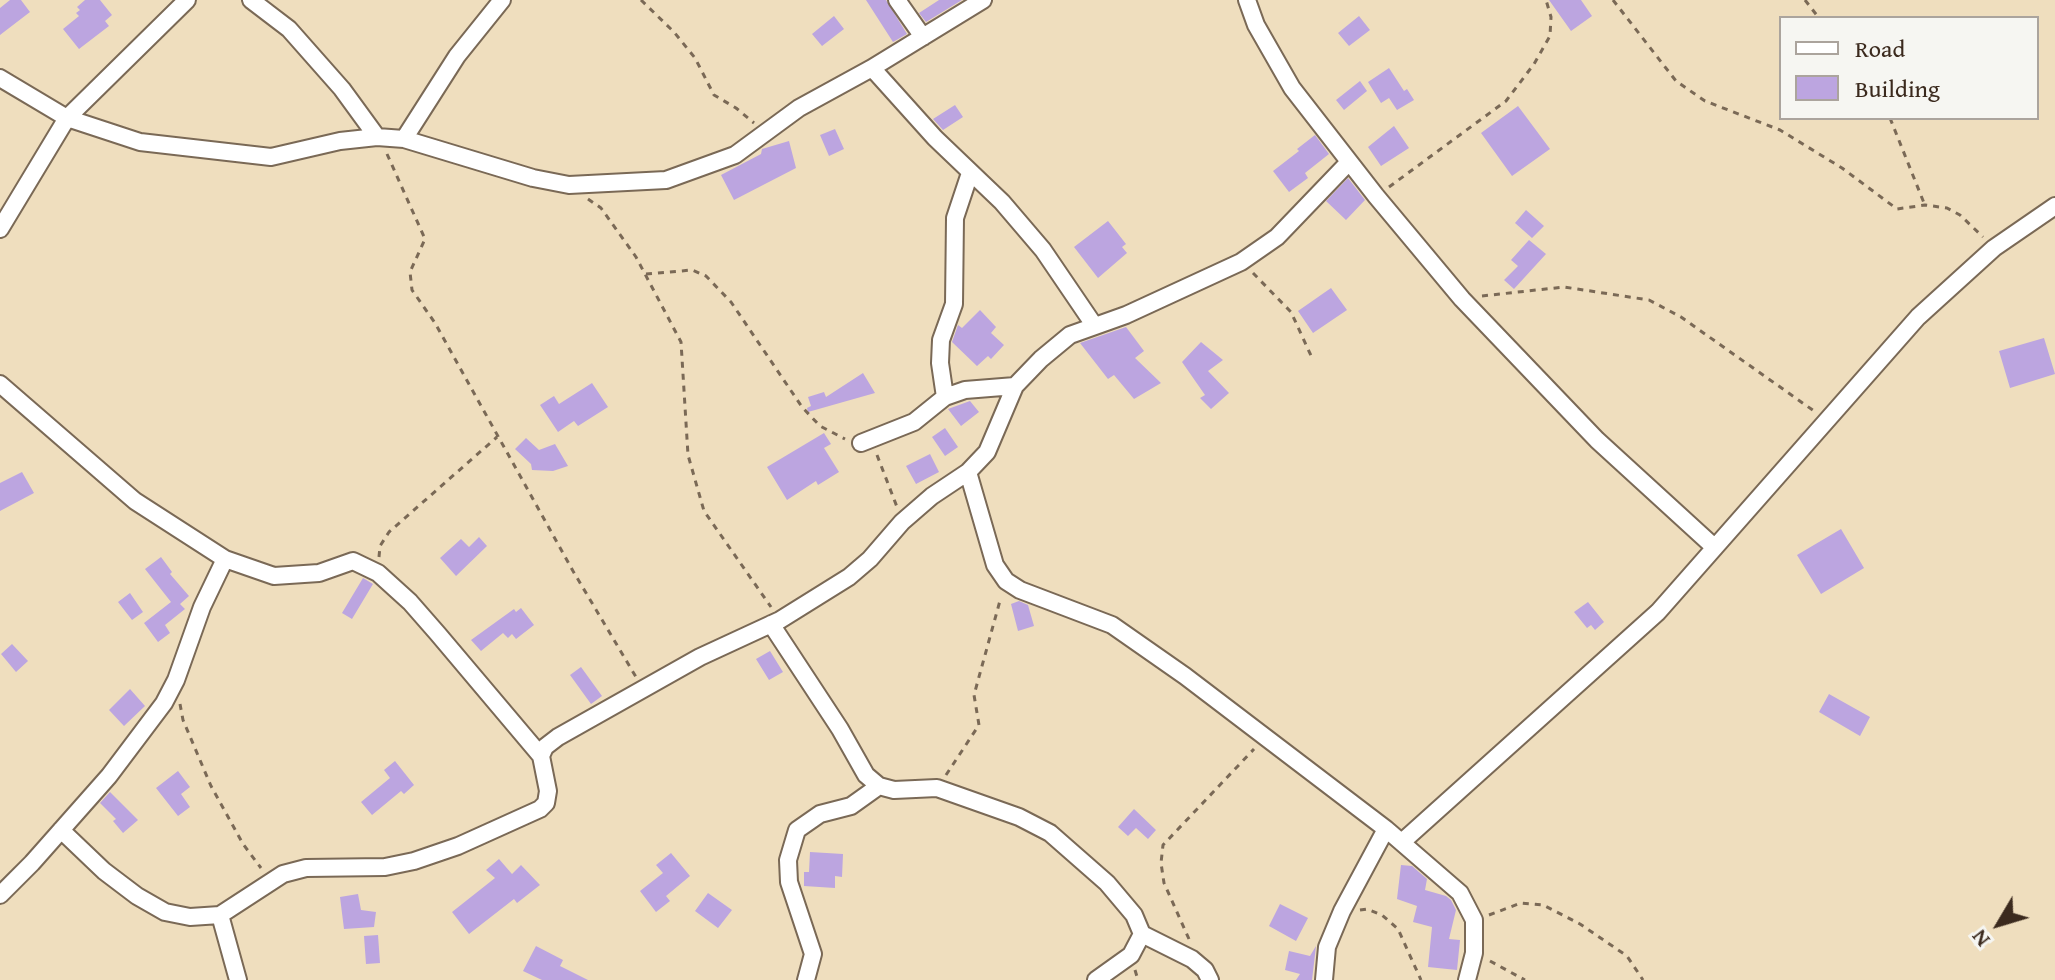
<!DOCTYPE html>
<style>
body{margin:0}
#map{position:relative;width:2055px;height:980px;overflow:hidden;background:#efdebe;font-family:"Gentium Book Plus",serif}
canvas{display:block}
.legend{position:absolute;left:1779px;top:16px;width:260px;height:104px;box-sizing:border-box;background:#f6f6f2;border:2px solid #aba49d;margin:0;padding:10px 14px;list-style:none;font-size:24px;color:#3b2a1e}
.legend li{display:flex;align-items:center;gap:16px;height:40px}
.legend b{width:40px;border:2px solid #aba49d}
.north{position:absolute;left:1959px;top:884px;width:80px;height:80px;-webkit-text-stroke:6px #f6f6f2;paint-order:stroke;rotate:232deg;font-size:22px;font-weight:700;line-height:32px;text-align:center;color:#3b2a1e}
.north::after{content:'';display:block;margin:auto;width:28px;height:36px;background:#3b2a1e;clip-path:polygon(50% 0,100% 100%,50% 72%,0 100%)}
</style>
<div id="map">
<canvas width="2055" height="980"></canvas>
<ul class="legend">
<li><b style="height:10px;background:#fff"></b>Road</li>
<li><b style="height:22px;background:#bca5e0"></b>Building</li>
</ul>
<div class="north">N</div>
</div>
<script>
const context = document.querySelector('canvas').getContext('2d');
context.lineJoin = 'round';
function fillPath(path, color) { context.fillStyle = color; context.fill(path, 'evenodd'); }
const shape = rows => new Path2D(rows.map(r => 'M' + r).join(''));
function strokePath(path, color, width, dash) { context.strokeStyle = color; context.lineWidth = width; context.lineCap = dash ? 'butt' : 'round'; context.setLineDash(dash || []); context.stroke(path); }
fillPath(shape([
 [10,0,21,0,30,12,0,35,0,8],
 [85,0,100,0,112,15,105,21,109,26,79,49,63,29,79,16,76,13,80,10,77,7],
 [866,0,886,0,907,34,893,42],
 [939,0,962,0,926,22,919,13],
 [1549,0,1581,0,1592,16,1571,31],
 [834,16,844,29,822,46,812,34],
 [1359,16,1370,30,1349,46,1338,33],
 [1389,68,1404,91,1407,89,1414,100,1397,110,1389,98,1381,103,1368,82],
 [1360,81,1367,91,1344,110,1336,100],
 [955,105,963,117,943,130,933,119],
 [1518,106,1550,149,1512,176,1481,133],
 [1394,126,1409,148,1381,166,1368,147],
 [835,129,844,149,829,156,820,135],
 [1315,135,1329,154,1305,173,1308,178,1289,192,1273,171,1299,151,1297,149],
 [789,141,796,168,734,200,721,175,761,154,762,149],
 [1348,178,1365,200,1346,220,1326,201],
 [1526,210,1544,226,1532,238,1515,223],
 [1108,221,1126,244,1122,247,1127,253,1098,278,1074,247],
 [1529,240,1546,254,1514,289,1504,280,1518,266,1511,260],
 [1331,288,1347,310,1313,333,1298,311],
 [980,310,996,327,991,333,1004,345,991,359,988,356,977,366,952,342,958,325,962,328],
 [1126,327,1144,351,1135,358,1161,383,1134,399,1114,375,1108,379,1080,343],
 [2044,338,2055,374,2010,388,1999,351],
 [1201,342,1223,360,1208,371,1229,393,1211,409,1200,398,1205,395,1182,362],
 [863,373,875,393,808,412,807,408,811,406,808,397,824,392,826,397],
 [592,383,608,407,578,426,574,421,558,432,540,405,554,396,559,404],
 [970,401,979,412,961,426,948,409],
 [945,428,958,447,945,456,932,437],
 [824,433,831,444,824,448,839,472,818,485,816,481,787,500,767,467],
 [526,438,539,450,555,444,568,466,553,471,532,470,531,464,515,449],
 [930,454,939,472,916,484,906,466],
 [22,472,34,493,0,511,0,483],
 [1841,529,1864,568,1821,594,1797,555],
 [479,537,487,546,456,576,440,558,461,539,469,547],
 [161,557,172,572,170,574,189,596,180,604,185,609,165,625,170,633,158,642,144,623,171,602,145,569],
 [363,578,373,584,352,619,342,613],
 [130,593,143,612,132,620,118,602],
 [1019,601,1028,605,1034,626,1018,631,1011,604],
 [1588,602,1604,622,1595,630,1591,625,1587,628,1574,612],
 [521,608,534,625,516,639,512,634,508,638,503,633,481,651,471,640,514,609,516,612],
 [12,644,28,661,16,672,1,654],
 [770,651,783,672,769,680,756,659],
 [581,667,602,696,591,704,570,675],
 [130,689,145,706,124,726,109,710],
 [1829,694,1870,717,1860,736,1819,712],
 [395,761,414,785,404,794,401,791,372,815,361,802,390,778,384,770],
 [178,771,190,787,181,794,190,807,178,816,156,788],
 [110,792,138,820,123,833,113,821,116,819,100,803],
 [1134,809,1156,830,1148,839,1136,828,1128,836,1118,827],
 [810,852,843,854,842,877,835,876,835,888,804,886,804,872,809,872],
 [671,853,690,876,666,896,670,901,656,912,640,891,663,873,656,865],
 [499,859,512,874,521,865,540,885,517,903,514,899,469,934,452,912,495,878,486,870],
 [1401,865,1412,866,1427,879,1425,890,1446,896,1451,900,1456,910,1449,939,1460,940,1457,970,1428,967,1432,927,1413,922,1417,906,1397,899],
 [708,893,732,910,718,928,695,911],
 [358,894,361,910,376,912,374,927,344,929,340,897],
 [1280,904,1308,918,1296,941,1269,926],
 [378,935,380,963,366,964,364,936],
 [536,946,563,960,560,966,588,980,542,980,523,971],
 [1316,946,1312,980,1296,980,1300,974,1285,970,1289,951,1310,956]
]), '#bca5e0');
const minor = shape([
 [251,0,289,29,342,89,377,137],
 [897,0,923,37],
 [1247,0,1256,25,1292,88,1376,196,1462,299,1597,440,1713,546],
 [872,68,935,138,1002,202,1043,250,1094,325],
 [0,78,67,118,140,142,271,157,340,141,377,137,404,139,533,178,569,185,666,180,735,155,799,108,872,68,983,0],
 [404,139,457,56,502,0],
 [0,229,67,118,187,0],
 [0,384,135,501,225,559,274,576,319,573,353,561,378,573,410,602,438,634,541,756],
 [945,397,940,363,941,340,954,304,955,218,970,173],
 [861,443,914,422,945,397,965,390,1015,386],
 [968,472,995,565,1006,581,1020,590,1112,625,1185,676,1386,829,1460,893,1474,920,1474,953,1467,980],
 [771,624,840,729,866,775,879,786,894,790,937,788,1019,817,1050,833,1107,883,1134,915,1142,934,1131,955,1096,980],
 [61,830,104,871,137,896,165,912,190,917,220,915,283,874,306,868,385,867,414,861,458,846,540,809,546,803,548,791,541,756,545,747,558,737,700,657,780,620,849,577,870,559,902,522,932,496,968,472,987,452,1015,386,1041,359,1070,335,1126,315,1241,262,1277,237,1349,162],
 [1402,842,1658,612,1918,317,1994,248,2055,206],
 [0,895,32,863,109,776,164,703,176,680,202,607,225,559],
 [220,915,238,980],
 [1142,934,1192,959,1205,970,1210,980],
 [806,980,813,954,789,882,788,860,797,830,820,814,851,806,879,786],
 [1324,980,1327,947,1342,911,1386,829]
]);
strokePath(minor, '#7a6956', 20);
strokePath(shape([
 [641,0,674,32,695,58,714,95,736,108,754,123],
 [1613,0,1676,81,1705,101,1780,130,1842,168,1897,209,1925,205,1947,208,1960,215,1983,237],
 [1805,0,1819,18],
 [1890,118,1924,203],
 [387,154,425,239,410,272,412,290,435,323,573,571,636,677],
 [1389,187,1506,101,1534,64,1550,36,1551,17,1546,0],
 [588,199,601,208,636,257,681,342,688,455,704,511,771,607],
 [1253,273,1291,312,1313,360],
 [646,274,692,270,706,276,731,302,802,407,820,426,845,439],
 [1482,296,1564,287,1649,300,1681,317,1814,411],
 [877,455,897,507],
 [379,557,380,546,389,532,497,437],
 [180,704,183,720,211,786,243,844,261,868],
 [946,775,979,725,974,695,1001,597],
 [1360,910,1367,909,1382,915,1398,929,1421,980],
 [1489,915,1521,903,1543,905,1580,924,1627,956,1643,980],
 [1189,939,1164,883,1161,863,1163,845,1254,749],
 [1490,961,1525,980],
 [1135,970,1138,980]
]), '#7a6956', 3, [6, 6]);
strokePath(minor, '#fff', 16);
</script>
